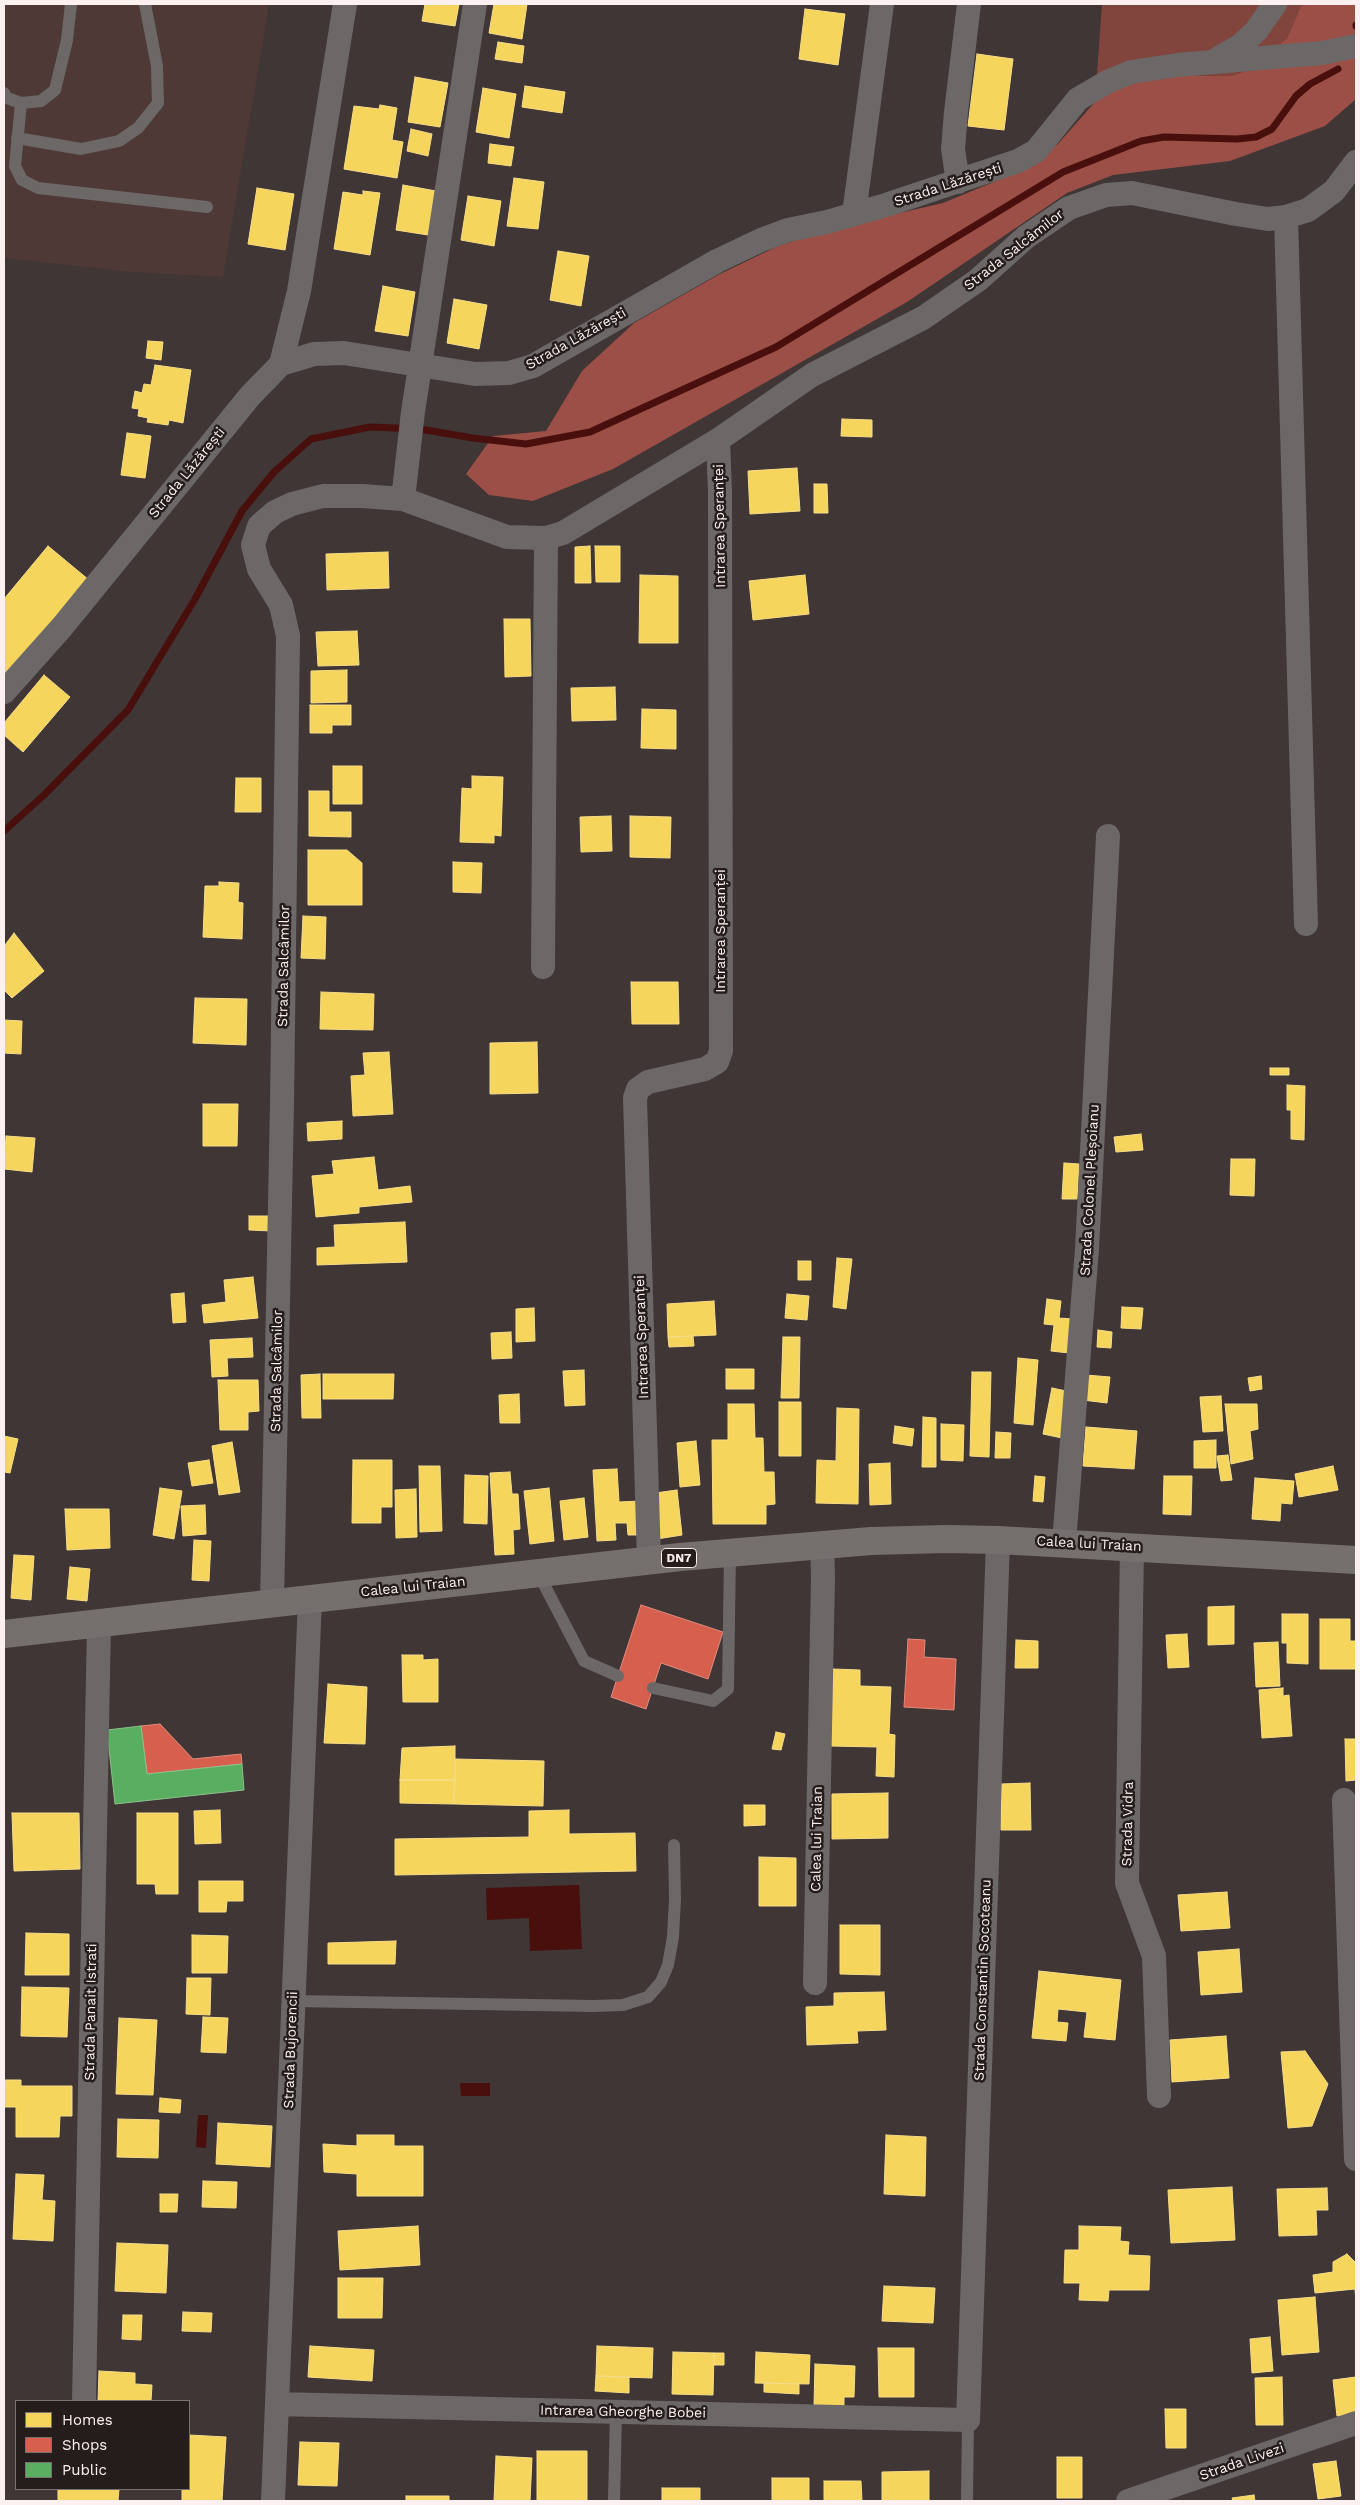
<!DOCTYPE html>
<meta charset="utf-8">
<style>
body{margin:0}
#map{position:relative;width:1360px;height:2505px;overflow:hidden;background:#3f3635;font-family:"Work Sans",sans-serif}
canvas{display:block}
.frame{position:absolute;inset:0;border:5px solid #fcf1f0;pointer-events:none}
.legend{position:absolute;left:15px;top:2400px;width:175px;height:90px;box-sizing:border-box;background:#241d1c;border:1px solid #7a7271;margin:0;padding:6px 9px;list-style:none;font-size:15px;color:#fcf1f0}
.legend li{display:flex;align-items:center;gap:10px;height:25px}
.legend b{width:25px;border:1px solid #7a7271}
</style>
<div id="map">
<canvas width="1360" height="2505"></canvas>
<div class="frame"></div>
<ul class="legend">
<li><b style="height:14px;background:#f6d55c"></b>Homes</li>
<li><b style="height:14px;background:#d6604d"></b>Shops</li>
<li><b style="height:14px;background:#5aae61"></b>Public</li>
</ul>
</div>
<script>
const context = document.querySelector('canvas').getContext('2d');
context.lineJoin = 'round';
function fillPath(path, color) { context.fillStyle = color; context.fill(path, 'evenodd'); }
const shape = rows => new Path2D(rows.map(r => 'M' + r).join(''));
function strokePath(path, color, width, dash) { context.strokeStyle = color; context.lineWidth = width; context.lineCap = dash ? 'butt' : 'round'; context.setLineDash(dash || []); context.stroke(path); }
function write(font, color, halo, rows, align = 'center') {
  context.font = font + ' "Work Sans",sans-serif'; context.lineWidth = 5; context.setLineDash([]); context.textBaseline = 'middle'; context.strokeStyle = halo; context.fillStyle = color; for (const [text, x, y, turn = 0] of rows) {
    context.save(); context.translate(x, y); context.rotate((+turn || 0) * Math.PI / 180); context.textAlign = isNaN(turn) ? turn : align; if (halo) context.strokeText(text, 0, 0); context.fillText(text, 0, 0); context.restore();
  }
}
fillPath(shape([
 [4,4,269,4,223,277,132,272,4,258]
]), '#4f3936');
fillPath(shape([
 [1102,4,1302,4,1287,38,1253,69,1231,76,1165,75,1095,102]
]), '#82453d');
fillPath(shape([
 [1302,4,1356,4,1356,99,1325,126,1230,161,1113,175,1067,193,907,302,613,469,533,501,489,495,466,474,493,436,546,431,582,371,634,323,718,275,778,246,835,228,943,203,1013,174,1057,145,1095,102,1122,85,1165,75,1231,76,1252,69,1287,38]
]), '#9c4f46');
fillPath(shape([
 [579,1885,582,1949,530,1951,529,1918,487,1920,486,1888],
 [460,2083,490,2083,490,2096,461,2096],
 [198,2115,208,2115,206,2148,196,2147]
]), '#480f0c');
const homes = shape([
 [425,4,459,4,455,26,422,21,425,4],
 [494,4,527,4,522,39,489,33,494,4],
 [805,9,845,14,838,65,799,59,805,9],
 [498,42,524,46,522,63,495,59,498,42],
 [977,54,1013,59,1004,130,968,126,977,54],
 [415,77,448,83,440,127,408,122,415,77],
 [525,86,565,92,562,113,522,107,525,86],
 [483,88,516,94,509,138,476,132,483,88],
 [380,105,397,108,392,140,403,142,397,178,344,169,354,106,379,109,380,105],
 [411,129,432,134,428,156,407,151,411,129],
 [490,144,514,147,511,166,488,163,490,144],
 [514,178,544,182,538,229,507,226,514,178],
 [403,185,436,191,428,235,396,230,403,185],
 [257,188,294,194,285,250,248,244,257,188],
 [363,191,380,193,370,255,334,249,343,192,363,195,363,191],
 [468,196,501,201,494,246,461,240,468,196],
 [558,251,589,256,581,306,550,300,558,251],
 [383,286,415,292,408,336,375,331,383,286],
 [454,299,487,305,479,349,447,343,454,299],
 [148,341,163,342,161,360,146,358,148,341],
 [155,365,191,370,183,423,169,420,168,425,147,422,148,418,138,416,139,409,132,408,135,391,142,393,144,384,151,385,155,365],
 [842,419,872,420,872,437,841,436,842,419],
 [127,433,151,436,145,478,121,475,127,433],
 [797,468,800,511,750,514,748,471,797,468],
 [814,484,827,484,828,513,814,513,814,484],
 [48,546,89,580,4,684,4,599,48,546],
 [590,546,591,583,575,583,575,547,590,546],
 [595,546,620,546,620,582,596,582,595,546],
 [388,552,389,588,327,590,326,554,388,552],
 [640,575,678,576,678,643,639,643,640,575],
 [805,575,809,614,753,620,749,581,805,575],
 [504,619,530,619,531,676,505,677,504,619],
 [357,631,359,665,318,666,316,632,357,631],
 [347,670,347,702,311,703,311,671,347,670],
 [44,675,70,697,23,752,4,735,4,723,44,675],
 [615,687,616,720,572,721,571,688,615,687],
 [310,705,351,705,351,725,332,725,332,733,310,733,310,705],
 [642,709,676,710,676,749,641,748,642,709],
 [333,766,362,766,362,804,333,804,333,766],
 [472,776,503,777,501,836,494,835,494,843,460,842,462,788,472,789,472,776],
 [236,778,261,778,261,812,235,812,236,778],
 [309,791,329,791,329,812,351,812,351,837,309,836,309,791],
 [611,816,612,851,581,852,580,817,611,816],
 [630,816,671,817,670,858,630,857,630,816],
 [308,850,347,850,362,863,362,905,308,905,308,850],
 [453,862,482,863,481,893,453,892,453,862],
 [219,882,239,883,238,902,243,903,242,939,203,937,205,886,219,886,219,882],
 [303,916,326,917,325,959,301,958,303,916],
 [14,933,44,971,12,998,4,990,4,943,5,945,14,933],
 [631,982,678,982,679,1024,632,1024,631,982],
 [321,992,374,994,373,1030,320,1029,321,992],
 [195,998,247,999,246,1045,193,1043,195,998],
 [4,1020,22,1021,21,1054,4,1053,4,1020],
 [537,1042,538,1093,490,1094,490,1043,537,1042],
 [389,1052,393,1114,353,1116,351,1076,365,1075,363,1053,389,1052],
 [1270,1068,1289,1068,1289,1075,1270,1075,1270,1068],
 [1287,1085,1305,1086,1304,1140,1291,1139,1291,1110,1287,1110,1287,1085],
 [203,1104,238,1104,237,1146,203,1146,203,1104],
 [342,1121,342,1139,308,1141,307,1123,342,1121],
 [1141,1134,1143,1150,1116,1152,1114,1137,1141,1134],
 [6,1136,35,1138,32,1172,4,1169,6,1136],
 [374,1157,378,1190,410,1186,412,1202,359,1207,359,1213,316,1217,312,1176,334,1174,332,1161,374,1157],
 [1231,1159,1255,1159,1254,1196,1230,1195,1231,1159],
 [1064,1163,1079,1164,1077,1199,1062,1199,1064,1163],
 [249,1216,271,1216,271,1231,249,1230,249,1216],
 [405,1222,407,1262,317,1265,317,1248,335,1247,334,1225,405,1222],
 [837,1258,852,1259,846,1309,833,1307,837,1258],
 [798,1261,811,1261,811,1280,798,1280,798,1261],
 [253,1277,258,1318,204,1323,202,1305,226,1302,224,1280,253,1277],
 [184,1293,186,1322,173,1323,171,1294,184,1293],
 [787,1294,809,1296,807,1320,785,1318,787,1294],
 [1047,1299,1061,1301,1059,1318,1073,1319,1069,1353,1051,1351,1054,1325,1044,1324,1047,1299],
 [714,1301,716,1335,668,1337,667,1304,714,1301],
 [1122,1307,1143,1308,1141,1329,1121,1328,1122,1307],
 [534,1308,535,1341,516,1342,516,1309,534,1308],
 [1098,1330,1112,1332,1111,1348,1097,1347,1098,1330],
 [511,1332,512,1358,492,1359,491,1333,511,1332],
 [693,1336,694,1346,669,1347,668,1337,693,1336],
 [783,1337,800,1337,799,1398,781,1398,783,1337],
 [252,1338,253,1357,227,1358,228,1376,212,1377,210,1340,252,1338],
 [1018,1358,1038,1360,1033,1425,1014,1423,1018,1358],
 [726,1369,754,1369,754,1389,726,1389,726,1369],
 [584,1370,585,1405,565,1406,563,1371,584,1370],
 [972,1372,991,1372,989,1457,970,1456,972,1372],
 [320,1374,321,1418,302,1418,301,1375,320,1374],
 [323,1374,394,1374,393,1399,323,1399,323,1374],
 [1086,1375,1110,1377,1107,1403,1083,1400,1086,1375],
 [1261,1376,1262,1389,1250,1391,1248,1378,1261,1376],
 [218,1380,258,1380,259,1411,248,1412,248,1430,220,1430,218,1380],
 [1052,1388,1071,1392,1062,1438,1043,1434,1052,1388],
 [519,1394,520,1423,500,1423,499,1395,519,1394],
 [1221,1396,1223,1431,1203,1432,1200,1397,1221,1396],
 [779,1402,801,1402,801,1456,779,1456,779,1402],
 [728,1404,754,1404,755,1438,763,1438,764,1472,774,1472,775,1504,766,1505,766,1524,713,1524,712,1440,728,1440,728,1404],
 [1225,1404,1257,1404,1258,1429,1250,1431,1253,1459,1231,1464,1225,1404],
 [837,1408,859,1409,858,1504,816,1503,817,1460,836,1461,837,1408],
 [923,1417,936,1418,936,1467,922,1467,923,1417],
 [941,1424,964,1425,963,1461,941,1460,941,1424],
 [895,1426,914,1429,912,1446,893,1443,895,1426],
 [1086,1427,1137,1431,1134,1469,1083,1466,1086,1427],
 [996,1432,1011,1433,1010,1458,995,1458,996,1432],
 [4,1436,18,1439,10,1473,4,1472,4,1436],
 [1216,1440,1216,1468,1194,1468,1194,1441,1216,1440],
 [696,1441,700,1485,680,1487,677,1443,696,1441],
 [232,1442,240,1492,219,1495,212,1446,232,1442],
 [1228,1455,1232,1480,1221,1481,1217,1456,1228,1455],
 [209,1460,213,1483,192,1486,188,1463,209,1460],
 [353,1460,392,1460,392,1507,381,1507,381,1523,352,1523,353,1460],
 [890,1463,891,1504,870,1505,869,1464,890,1463],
 [419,1466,440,1466,442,1531,420,1532,419,1466],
 [1333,1466,1338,1490,1299,1497,1295,1474,1333,1466],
 [617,1469,619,1502,640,1501,641,1535,628,1535,627,1523,615,1523,616,1540,597,1541,593,1470,617,1469],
 [510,1472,512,1494,518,1494,520,1529,513,1530,514,1554,495,1555,490,1473,510,1472],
 [465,1475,488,1476,487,1524,464,1523,465,1475],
 [1035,1476,1045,1477,1043,1502,1033,1501,1035,1476],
 [1164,1476,1192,1476,1191,1515,1163,1514,1164,1476],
 [1255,1478,1294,1481,1292,1504,1281,1503,1280,1521,1252,1519,1255,1478],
 [160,1488,182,1491,174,1539,153,1535,160,1488],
 [549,1488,554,1541,530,1544,524,1491,549,1488],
 [416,1489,417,1537,396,1538,395,1490,416,1489],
 [677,1490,682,1535,657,1539,655,1493,677,1490],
 [584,1498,588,1537,564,1540,560,1501,584,1498],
 [205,1505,206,1534,183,1536,181,1506,205,1505],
 [65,1509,109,1509,110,1548,67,1550,65,1509],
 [194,1540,211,1541,209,1581,192,1580,194,1540],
 [14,1555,34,1556,31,1600,11,1598,14,1555],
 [70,1567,90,1569,87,1601,67,1599,70,1567],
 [1234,1606,1234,1644,1208,1645,1208,1607,1234,1606],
 [1282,1614,1308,1614,1308,1664,1287,1663,1287,1643,1282,1643,1282,1614],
 [1320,1619,1350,1619,1350,1641,1356,1641,1356,1669,1320,1669,1320,1619],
 [1187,1634,1189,1667,1168,1668,1166,1635,1187,1634],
 [1016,1640,1038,1641,1038,1668,1015,1668,1016,1640],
 [1278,1642,1280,1686,1256,1687,1254,1643,1278,1642],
 [402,1655,423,1655,423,1660,438,1659,438,1702,403,1702,402,1655],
 [833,1669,860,1670,860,1686,891,1687,889,1734,895,1735,894,1777,876,1776,877,1747,831,1746,833,1669],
 [328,1684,367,1687,365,1744,324,1743,328,1684],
 [1283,1688,1283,1696,1289,1695,1292,1736,1262,1738,1259,1690,1283,1688],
 [776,1732,785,1734,781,1750,772,1749,776,1732],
 [1345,1739,1356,1739,1356,1780,1346,1781,1345,1739],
 [455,1746,455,1780,400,1780,402,1748,455,1746],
 [455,1759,544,1761,543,1806,454,1804,455,1759],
 [400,1780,455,1780,454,1804,400,1803,400,1780],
 [1030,1783,1031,1830,1001,1830,1001,1784,1030,1783],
 [888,1793,888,1838,832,1839,832,1794,888,1793],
 [744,1805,765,1805,765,1825,744,1826,744,1805],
 [220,1810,221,1843,195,1844,194,1811,220,1810],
 [569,1810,569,1834,635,1833,636,1871,395,1875,395,1839,529,1837,529,1811,569,1810],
 [12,1813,79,1813,80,1869,14,1871,12,1813],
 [137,1813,178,1813,178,1894,156,1894,155,1884,137,1884,137,1813],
 [759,1857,796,1858,796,1906,759,1906,759,1857],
 [199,1881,243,1881,243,1901,227,1901,226,1912,199,1912,199,1881],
 [1227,1892,1230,1928,1181,1931,1178,1895,1227,1892],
 [840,1925,880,1925,880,1975,840,1974,840,1925],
 [26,1933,69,1934,69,1975,25,1975,26,1933],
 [192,1935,228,1936,227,1973,192,1973,192,1935],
 [396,1941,395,1964,328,1964,328,1943,396,1941],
 [1239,1949,1242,1992,1201,1995,1198,1952,1239,1949],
 [1039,1971,1121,1980,1115,2040,1084,2037,1087,2012,1058,2009,1057,2022,1068,2023,1066,2041,1032,2038,1039,1971],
 [187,1978,211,1978,210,2015,186,2014,187,1978],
 [22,1987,69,1988,67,2037,21,2036,22,1987],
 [884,1992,886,2030,857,2031,858,2043,807,2045,806,2007,834,2006,834,1993,884,1992],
 [203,2017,228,2018,226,2053,201,2052,203,2017],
 [119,2018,157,2020,153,2095,116,2094,119,2018],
 [1226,2036,1229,2078,1172,2082,1170,2040,1226,2036],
 [1305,2051,1328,2084,1312,2126,1288,2128,1281,2052,1305,2051],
 [4,2080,21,2080,21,2086,72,2086,72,2116,60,2116,59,2137,16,2137,16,2107,4,2107,4,2080],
 [160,2098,181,2100,180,2113,159,2112,160,2098],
 [118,2119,159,2120,158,2158,117,2157,118,2119],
 [218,2123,272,2126,270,2167,216,2164,218,2123],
 [357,2135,394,2135,394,2146,423,2146,423,2196,357,2196,357,2174,324,2172,323,2144,357,2146,357,2135],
 [886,2135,926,2137,925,2196,884,2194,886,2135],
 [16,2174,44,2175,42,2200,55,2201,53,2241,13,2239,16,2174],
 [203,2181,237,2182,236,2208,202,2207,203,2181],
 [1232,2187,1235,2240,1171,2243,1168,2190,1232,2187],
 [1327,2188,1328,2210,1316,2210,1317,2235,1279,2236,1277,2189,1327,2188],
 [160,2194,178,2194,177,2212,160,2212,160,2194],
 [418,2226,420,2265,340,2270,338,2231,418,2226],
 [1079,2226,1121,2227,1120,2241,1129,2242,1128,2255,1150,2256,1149,2290,1109,2290,1108,2301,1079,2300,1080,2283,1064,2283,1065,2250,1079,2250,1079,2226],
 [117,2243,168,2245,166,2293,115,2291,117,2243],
 [1347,2254,1356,2263,1356,2304,1355,2289,1315,2293,1313,2275,1333,2272,1333,2262,1347,2254],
 [338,2278,383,2278,382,2318,338,2318,338,2278],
 [884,2286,935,2288,933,2323,882,2321,884,2286],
 [1315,2297,1319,2352,1282,2355,1278,2300,1315,2297],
 [183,2312,212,2313,211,2332,182,2331,183,2312],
 [123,2315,142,2315,141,2340,122,2339,123,2315],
 [1270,2337,1273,2371,1252,2373,1250,2339,1270,2337],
 [310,2346,374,2350,372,2381,308,2377,310,2346],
 [597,2346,653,2348,652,2378,596,2376,597,2346],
 [878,2348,914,2348,914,2397,879,2397,878,2348],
 [673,2352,714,2353,713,2395,672,2394,673,2352],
 [756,2352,810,2355,809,2384,755,2383,756,2352],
 [714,2353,724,2353,724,2365,714,2365,714,2353],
 [815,2364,855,2366,854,2397,844,2397,844,2406,814,2405,815,2364],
 [99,2371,135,2373,135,2384,152,2385,151,2401,98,2401,99,2371],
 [596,2376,629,2377,629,2393,595,2391,596,2376],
 [1282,2377,1283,2425,1256,2425,1255,2378,1282,2377],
 [1356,2377,1356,2414,1337,2416,1333,2380,1356,2377],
 [764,2383,799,2384,799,2394,764,2392,764,2383],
 [1165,2409,1186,2409,1186,2448,1166,2448,1165,2409],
 [189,2435,226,2437,222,2501,182,2501,182,2489,189,2489,189,2435],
 [300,2442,339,2443,337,2486,298,2485,300,2442],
 [537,2451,587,2451,587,2501,537,2501,537,2451],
 [496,2456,532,2458,530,2501,494,2501,496,2456],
 [1057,2457,1082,2457,1082,2498,1057,2498,1057,2457],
 [1336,2461,1341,2496,1318,2499,1313,2464,1336,2461],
 [929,2471,929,2501,882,2501,882,2472,929,2471],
 [772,2478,809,2478,809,2501,772,2501,772,2478],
 [824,2481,861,2481,862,2501,824,2501,824,2481],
 [662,2488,700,2488,700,2501,662,2501,662,2488],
 [58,2489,119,2489,118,2501,58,2501,58,2489],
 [1254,2495,1255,2501,1233,2501,1232,2498,1254,2495],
 [406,2496,449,2496,449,2501,406,2501,406,2496]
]);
fillPath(homes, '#f6d55c');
strokePath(homes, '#f8dd88', 1);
const shops = shape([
 [641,1605,723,1632,708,1679,661,1663,646,1709,611,1697,641,1605],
 [908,1639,925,1640,924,1657,956,1659,954,1710,904,1707,908,1639],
 [160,1724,193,1759,241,1754,242,1764,147,1774,141,1726,160,1724]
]);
fillPath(shops, '#d6604d');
strokePath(shops, '#e18c7e', 1);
const public = shape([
 [141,1726,147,1774,242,1764,244,1790,115,1804,107,1730,141,1726]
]);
fillPath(public, '#5aae61');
strokePath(public, '#8bc28c', 1);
strokePath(shape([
 [1356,26,1356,25],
 [4,831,44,795,128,710,195,599,242,511,274,472,311,439,370,427,420,429,473,438,526,444,590,432,776,347,1063,172,1141,141,1164,137,1237,139,1256,137,1272,129,1296,96,1310,84,1338,69]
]), '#480f0c', 7);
strokePath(shape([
 [4,93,7,98,21,103,41,101,55,90,67,40,71,4],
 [21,103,15,166,22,180,38,188,207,207],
 [17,138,81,149,119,141,138,128,158,103,157,66,145,4],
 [538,1573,584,1661,618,1676],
 [653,1688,713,1701,728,1689,730,1553],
 [293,2001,593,2006,623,2005,648,1997,661,1982,668,1965,673,1937,675,1899,674,1845],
 [614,2501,616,2412],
 [967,2501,968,2420]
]), '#6c6868', 12);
strokePath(shape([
 [1214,61,1240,46,1256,31,1275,4],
 [958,182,953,149,956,112,969,4],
 [854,214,882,4],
 [1286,217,1306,924],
 [281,364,299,291,345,4],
 [403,499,413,412,475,4],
 [4,692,62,627,250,396,281,364,314,354,344,353,475,374,509,373,533,366,717,261,761,240,788,230,827,222,886,205,1018,161,1036,151,1078,99,1107,82,1131,72,1178,65,1322,53,1356,46],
 [543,967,546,538],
 [1064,1543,1087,1249,1108,836],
 [1132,1546,1127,1883,1154,1956,1159,2096],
 [649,1561,635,1098,638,1089,648,1082,705,1069,717,1062,721,1051,720,492,718,440],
 [272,1603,282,1103,288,636,281,605,259,569,253,545,259,526,275,512,292,504,323,496,362,496,403,499,507,537,546,538,563,533,718,440,812,375,923,318,978,280,1026,237,1069,208,1106,195,1132,193,1236,214,1268,219,1286,217,1308,210,1334,191,1356,162],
 [1344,1800,1356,2159],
 [815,1983,823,1577,822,1544],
 [84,2401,99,1623],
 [277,2404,968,2420,998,1540],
 [273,2501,310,1599],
 [1128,2501,1356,2423]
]), '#6c6868', 24);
strokePath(shape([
 [4,1634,680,1557,871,1541,946,1539,998,1540,1356,1560]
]), '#75706e', 28);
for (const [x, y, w] of [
 [679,1558,35]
]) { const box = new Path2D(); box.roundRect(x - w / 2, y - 9.5, w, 19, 4); context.fillStyle = '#241d1c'; context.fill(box); strokePath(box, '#fcf1f0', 1); }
write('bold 12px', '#fcf1f0', null, [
 ["DN7",679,1558]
]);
write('14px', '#fcf1f0', '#241d1c', [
 ["Strada Lăzărești",948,185,-18],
 ["Strada Salcâmilor",1014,250,-38],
 ["Strada Lăzărești",576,339,-29],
 ["Strada Lăzărești",187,473,-51],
 ["Intrarea Speranței",720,526,-91],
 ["Intrarea Speranței",721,931,-90],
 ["Strada Salcâmilor",284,966,-89],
 ["Strada Colonel Pleșoianu",1090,1190,-87],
 ["Intrarea Speranței",642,1337,-92],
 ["Strada Salcâmilor",277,1371,-89],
 ["Calea lui Traian",1089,1544,3],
 ["Calea lui Traian",413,1587,-6],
 ["Strada Vidra",1128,1824,-89],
 ["Calea lui Traian",817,1839,-89],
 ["Strada Constantin Socoteanu",983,1980,-88],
 ["Strada Panait Istrati",91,2012,-89],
 ["Strada Bujorencii",291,2050,-88],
 ["Intrarea Gheorghe Bobei",623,2412,1],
 ["Strada Livezi",1242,2462,-19]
]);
</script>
